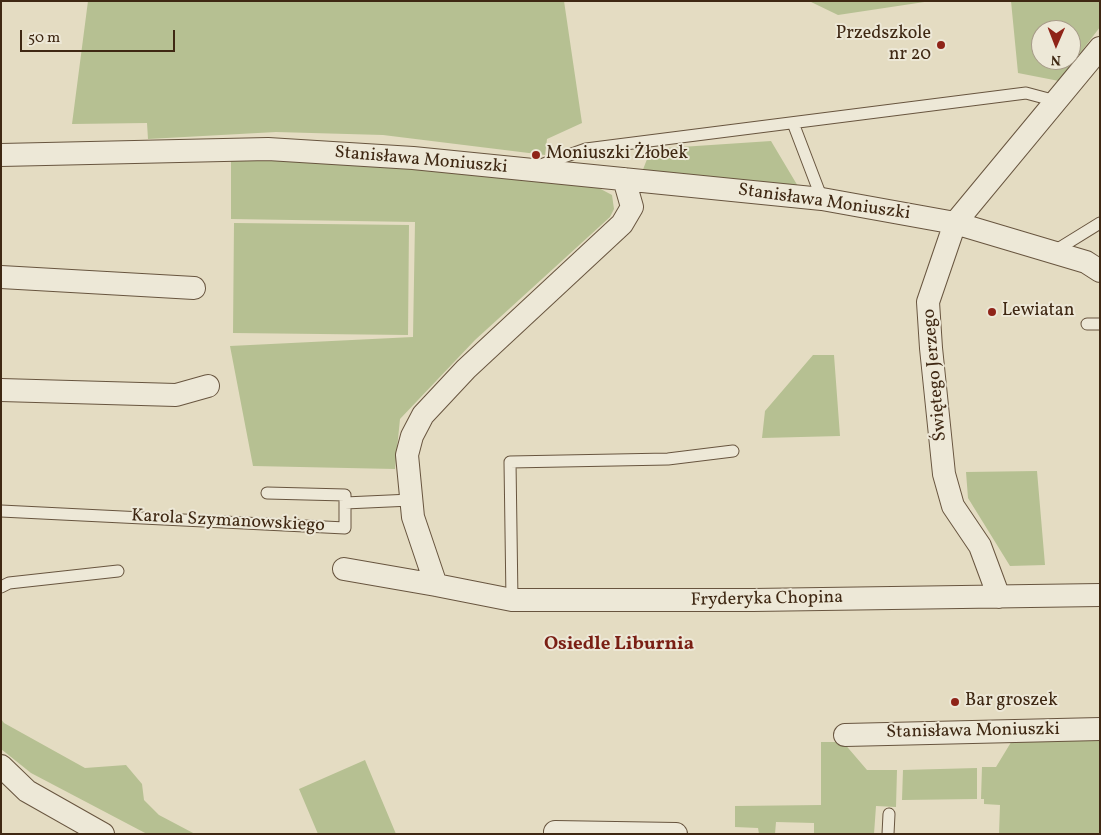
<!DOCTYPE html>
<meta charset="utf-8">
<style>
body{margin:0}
#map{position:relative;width:1101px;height:835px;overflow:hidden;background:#e4dcc2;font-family:Vollkorn,serif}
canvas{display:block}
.frame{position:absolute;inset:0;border:2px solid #3f2813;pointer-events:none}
.north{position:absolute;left:1031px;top:20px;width:50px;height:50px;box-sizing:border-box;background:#ede8d7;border:1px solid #a79b89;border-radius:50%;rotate:181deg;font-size:14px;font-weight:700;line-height:20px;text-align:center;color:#3f2813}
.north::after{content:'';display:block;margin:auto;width:18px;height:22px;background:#8f2418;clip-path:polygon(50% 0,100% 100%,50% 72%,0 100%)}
.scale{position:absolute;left:20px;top:30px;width:155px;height:22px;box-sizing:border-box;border:2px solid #3f2813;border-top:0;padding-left:6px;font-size:15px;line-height:18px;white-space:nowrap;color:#3f2813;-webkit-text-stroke:4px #ede8d7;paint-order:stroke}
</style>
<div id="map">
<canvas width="1101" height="835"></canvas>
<div class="frame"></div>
<div class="north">N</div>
<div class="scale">50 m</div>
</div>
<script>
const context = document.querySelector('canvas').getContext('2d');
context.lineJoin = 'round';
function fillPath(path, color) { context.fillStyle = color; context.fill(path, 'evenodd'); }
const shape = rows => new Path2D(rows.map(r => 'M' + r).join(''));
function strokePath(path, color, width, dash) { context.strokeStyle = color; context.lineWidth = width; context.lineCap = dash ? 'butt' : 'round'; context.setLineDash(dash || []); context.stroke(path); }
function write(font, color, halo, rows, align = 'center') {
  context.font = font + ' Vollkorn,serif'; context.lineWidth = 4; context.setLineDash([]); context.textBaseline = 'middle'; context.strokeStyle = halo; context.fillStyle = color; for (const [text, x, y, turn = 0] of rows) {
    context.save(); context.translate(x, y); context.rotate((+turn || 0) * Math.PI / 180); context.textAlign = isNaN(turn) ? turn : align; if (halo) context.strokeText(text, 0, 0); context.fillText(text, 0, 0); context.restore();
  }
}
fillPath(shape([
 [88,1,564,1,582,123,547,139,545,155,383,135,276,132,148,139,147,123,72,124],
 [809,1,931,1,838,15],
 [1011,1,1100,1,1100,27,1059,81,1018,73],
 [1041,30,1071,30,1071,60,1041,60],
 [771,141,799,188,642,172,651,149],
 [231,157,354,164,595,186,612,195,614,209,610,217,475,340,400,419,395,469,253,466,230,346,413,337,415,222,231,219],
 [234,223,409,225,408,335,233,333],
 [813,355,834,355,840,436,762,438,765,411],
 [1037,471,1045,565,1010,566,968,498,966,472],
 [1,719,4,723,85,768,126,765,142,784,144,800,159,815,195,834,147,834,31,773,1,749],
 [1100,736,1100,834,999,834,1000,805,984,804,984,799,981,799,982,767,996,767,1013,739],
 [821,742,843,742,867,770,897,770,896,807,876,806,874,834,814,834,814,823,776,822,775,834,759,834,758,828,735,827,735,806,821,805],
 [365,760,396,834,318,834,299,789],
 [977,768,977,799,902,800,903,770]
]), '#b6c092');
const service = shape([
 [793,123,822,199],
 [538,166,586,149,1026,93,1056,101],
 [1053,252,1100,223],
 [1087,324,1100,324],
 [345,503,411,500],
 [1,511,345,528,345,495,267,493],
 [1,587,9,583,118,571],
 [512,600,510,462,668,459,733,451],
 [888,834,889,814]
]);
const minor = shape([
 [1,155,268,149,413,158,822,199,955,223,1086,262,1100,271],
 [1,277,194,288],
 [1,390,176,395,208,386],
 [344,569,436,585,512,600,753,600,1100,595],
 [436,585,413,517,407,455,412,436,423,415,466,369,622,224,632,207,624,179],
 [999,597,980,546,953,506,944,474,931,348,928,302,955,223,1100,48],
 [845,735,1100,729],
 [1,766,27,791,103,834],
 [555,834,555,832,676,834]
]);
strokePath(service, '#68553f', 13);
strokePath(minor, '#68553f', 24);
strokePath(service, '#ede8d7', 11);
strokePath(minor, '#ede8d7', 22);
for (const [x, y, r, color] of [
 [941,45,5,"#8f2418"],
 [536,155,5,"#8f2418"],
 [992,312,5,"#8f2418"],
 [955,702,5,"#8f2418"]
]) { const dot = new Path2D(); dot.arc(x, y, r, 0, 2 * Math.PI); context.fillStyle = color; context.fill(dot); strokePath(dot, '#ede8d7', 2); }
write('18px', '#3f2813', '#ede8d7', [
 ["Przedszkole",931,35,"right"],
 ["nr 20",931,56,"right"],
 ["Moniuszki Żłobek",546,155],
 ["Lewiatan",1002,312],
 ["Bar groszek",965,702]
], 'left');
write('18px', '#3f2813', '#ede8d7', [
 ["Stanisława Moniuszki",421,161,5],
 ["Stanisława Moniuszki",824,203,8],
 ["Świętego Jerzego",936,375,-95],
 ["Karola Szymanowskiego",228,522,3],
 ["Fryderyka Chopina",767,600,-1],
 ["Stanisława Moniuszki",973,732,-1]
]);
write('bold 19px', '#7a1f14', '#ede8d7', [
 ["Osiedle Liburnia",619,646]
]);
</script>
